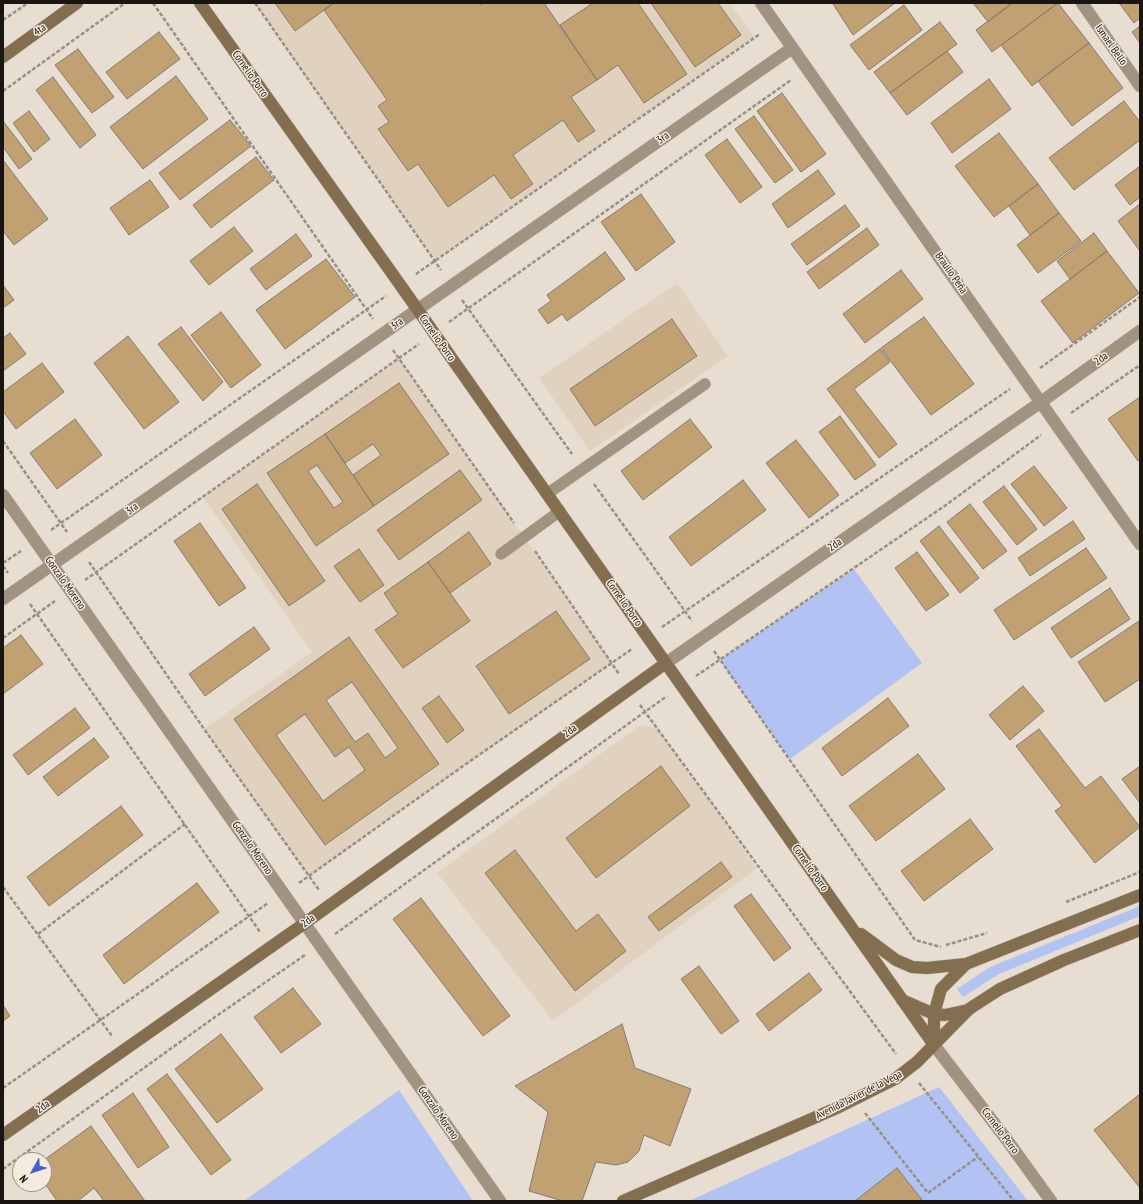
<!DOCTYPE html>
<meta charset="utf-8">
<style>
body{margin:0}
#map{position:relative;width:1143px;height:1204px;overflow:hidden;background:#e7ded1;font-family:"PT Sans Narrow",sans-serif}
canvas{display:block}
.frame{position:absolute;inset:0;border:4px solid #191611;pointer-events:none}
.north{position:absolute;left:12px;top:1152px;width:40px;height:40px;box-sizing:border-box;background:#f4ebde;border:1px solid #9c968c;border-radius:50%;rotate:231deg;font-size:11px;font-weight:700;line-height:16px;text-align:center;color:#191611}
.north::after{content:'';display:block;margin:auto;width:14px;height:18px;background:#465dd1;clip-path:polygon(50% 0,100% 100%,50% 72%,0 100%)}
</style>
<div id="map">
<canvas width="1143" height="1204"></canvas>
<div class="frame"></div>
<div class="north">N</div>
</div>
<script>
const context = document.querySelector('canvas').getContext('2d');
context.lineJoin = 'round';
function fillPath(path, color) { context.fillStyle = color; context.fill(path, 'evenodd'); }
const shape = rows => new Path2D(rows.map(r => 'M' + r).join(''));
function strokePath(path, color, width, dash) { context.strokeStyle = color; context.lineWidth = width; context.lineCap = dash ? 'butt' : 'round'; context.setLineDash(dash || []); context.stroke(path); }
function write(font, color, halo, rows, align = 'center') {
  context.font = font + ' "PT Sans Narrow",sans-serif'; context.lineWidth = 3; context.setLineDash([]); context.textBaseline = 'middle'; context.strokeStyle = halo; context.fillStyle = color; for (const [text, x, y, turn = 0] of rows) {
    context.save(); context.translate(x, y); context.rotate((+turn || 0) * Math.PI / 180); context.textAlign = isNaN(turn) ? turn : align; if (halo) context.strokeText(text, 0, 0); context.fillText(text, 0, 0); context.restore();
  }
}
fillPath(shape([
 [255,3,730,3,754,37,435,260],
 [677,283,728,356,590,451,539,378],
 [399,359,612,663,463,766,309,876,204,729,312,652,203,497],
 [640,725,657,728,757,868,553,1021,437,873]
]), '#e0d2bf');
fillPath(shape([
 [854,569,922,663,790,759,720,660],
 [1140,906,1140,916,999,974,963,997,957,989,990,967],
 [939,1087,1028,1201,689,1201],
 [399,1090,473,1201,244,1201]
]), '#b2c2f2');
const building = shape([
 [275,3,334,3,295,31,275,3],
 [334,3,480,3,481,5,484,3,544,3,597,80,571,97,595,131,578,142,563,120,513,155,533,184,511,199,494,175,448,207,418,164,408,171,378,129,389,122,378,106,387,100,324,10,334,3],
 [593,3,638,3,687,74,644,103,618,65,597,80,560,25,593,3],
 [651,3,718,3,741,35,695,67,651,3],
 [834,3,895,3,853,35,833,4,834,3],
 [973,3,1013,3,988,22,973,3],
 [1012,3,1058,3,992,52,976,30,1012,3],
 [1058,3,1089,43,1032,86,1001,45,1058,3],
 [1119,3,1140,3,1140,18,1134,23,1119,3],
 [904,5,922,30,869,70,850,45,904,5],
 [940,22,957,44,890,93,874,72,940,22],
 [1140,26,1140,43,1132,32,1140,26],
 [159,32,180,59,127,99,106,72,159,32],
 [1089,43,1123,88,1072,126,1038,81,1089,43],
 [78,49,114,97,92,113,55,65,78,49],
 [947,51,963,72,907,115,890,93,947,51],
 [176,76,208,119,143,169,110,127,176,76],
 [53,77,96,135,80,148,36,90,53,77],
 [989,79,1011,109,952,153,931,123,989,79],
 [782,93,826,154,801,172,757,111,782,93],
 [1124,101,1140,122,1140,140,1074,190,1049,158,1124,101],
 [29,111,50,139,34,152,13,123,29,111],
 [754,116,793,170,775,183,735,129,754,116],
 [230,120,251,146,180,200,159,173,230,120],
 [3,121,32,159,19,169,3,147,3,121],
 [999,133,1038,184,994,217,955,166,999,133],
 [727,139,762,187,740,203,705,155,727,139],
 [256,157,274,180,211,228,193,205,256,157],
 [3,160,48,219,14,245,3,231,3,160],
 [1140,166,1140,197,1130,205,1115,185,1140,166],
 [818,170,835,194,788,228,772,204,818,170],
 [150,180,169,207,129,235,110,208,150,180],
 [1038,184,1059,213,1030,235,1009,206,1038,184],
 [641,194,675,242,636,271,601,222,641,194],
 [1140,204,1140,251,1118,221,1140,204],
 [845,205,860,226,807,265,791,244,845,205],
 [1059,213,1081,241,1038,273,1017,245,1059,213],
 [234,227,253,251,209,285,190,261,234,227],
 [867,228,879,245,819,289,807,272,867,228],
 [1094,233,1107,251,1070,279,1057,261,1094,233],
 [296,234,312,256,266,290,250,269,296,234],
 [1107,251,1139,293,1073,343,1041,301,1107,251],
 [605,252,625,279,567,321,562,314,548,324,538,310,551,301,547,295,605,252],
 [326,259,355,297,285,349,256,310,326,259],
 [901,270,923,299,865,343,843,314,901,270],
 [3,285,14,300,3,308,3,285],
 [221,312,261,365,231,388,191,335,221,312],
 [924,317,974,384,931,415,881,348,924,317],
 [672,319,697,356,595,426,570,389,672,319],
 [181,327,223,382,203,401,158,344,181,327],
 [10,333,26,354,3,371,3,338,10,333],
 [128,336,179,402,144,429,94,363,128,336],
 [880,349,890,362,854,389,897,444,879,458,827,389,880,349],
 [42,363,64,392,16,429,3,411,3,392,42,363],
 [399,383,449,454,374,506,353,475,381,455,373,444,345,463,325,434,399,383],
 [1140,397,1140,459,1138,461,1108,419,1140,397],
 [840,416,876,465,855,480,819,432,840,416],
 [75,419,102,455,57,489,30,453,75,419],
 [690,419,712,447,643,500,621,471,690,419],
 [325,434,374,506,316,546,267,473,325,434],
 [317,465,343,502,334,508,308,471,317,465],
 [796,440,839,495,809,518,766,463,796,440],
 [1034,466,1067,508,1044,526,1011,484,1034,466],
 [460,470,482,500,399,560,377,530,460,470],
 [743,480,766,510,691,566,669,537,743,480],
 [257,484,325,581,289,606,222,509,257,484],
 [1004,486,1037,529,1017,545,983,502,1004,486],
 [970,504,1007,551,983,569,947,522,970,504],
 [1073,521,1085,539,1030,576,1018,558,1073,521],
 [200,523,246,588,219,606,174,541,200,523],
 [939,526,979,578,960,593,920,541,939,526],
 [469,532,491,564,450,593,428,562,469,532],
 [1086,548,1107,578,1014,640,994,610,1086,548],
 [359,549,384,585,360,602,334,566,359,549],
 [917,552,949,595,926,611,895,568,917,552],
 [428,562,470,621,403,668,375,630,398,614,384,593,428,562],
 [1110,588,1130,619,1071,658,1051,628,1110,588],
 [556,611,590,659,509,714,476,666,556,611],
 [1139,621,1140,679,1105,702,1078,662,1139,621],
 [254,627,270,649,205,696,189,674,254,627],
 [21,635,43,664,3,694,3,648,21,635],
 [349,637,439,764,325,845,234,719,349,637],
 [352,682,398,748,385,758,368,733,355,742,326,700,352,682],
 [305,714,335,757,349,747,365,770,323,801,276,735,305,714],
 [1023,686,1044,711,1010,740,989,715,1023,686],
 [439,696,464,730,447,743,422,708,439,696],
 [888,698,909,726,842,776,822,748,888,698],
 [75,708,90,728,28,775,13,755,75,708],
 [1039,729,1085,788,1101,776,1140,827,1095,863,1055,811,1062,806,1016,746,1039,729],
 [94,738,109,757,58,796,43,777,94,738],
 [918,754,945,789,876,841,849,806,918,754],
 [661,766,690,806,596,878,566,838,661,766],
 [1140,766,1140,803,1122,779,1140,766],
 [121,806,143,835,49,906,27,877,121,806],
 [970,819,993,849,924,901,901,871,970,819],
 [515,850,576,931,598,914,626,951,575,991,485,873,515,850],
 [721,862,732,877,659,931,648,917,721,862],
 [197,883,219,912,124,984,103,955,197,883],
 [751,894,791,948,774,961,734,906,751,894],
 [421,898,510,1016,483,1036,393,919,421,898],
 [699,966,739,1021,721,1034,681,979,699,966],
 [809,973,822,990,769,1031,756,1014,809,973],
 [293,988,321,1024,281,1053,254,1017,293,988],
 [3,1005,10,1016,3,1021,3,1005],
 [622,1024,635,1068,691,1089,670,1146,644,1135,639,1151,628,1162,616,1165,596,1162,582,1201,563,1201,529,1191,548,1112,515,1086,622,1024],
 [221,1034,263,1089,217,1123,175,1069,221,1034],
 [167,1074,231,1160,211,1175,147,1089,167,1074],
 [133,1093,169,1147,138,1168,102,1115,133,1093],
 [1140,1094,1140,1188,1094,1130,1140,1094],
 [91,1126,145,1201,104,1201,94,1188,78,1201,57,1201,44,1182,44,1160,91,1126],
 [897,1168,923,1201,855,1201,897,1168]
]);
fillPath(building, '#c1a071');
strokePath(building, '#847b70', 1);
const lane = shape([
 [547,494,705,384],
 [501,554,560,511]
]);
const street = shape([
 [761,3,1140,544],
 [1082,3,1140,86],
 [3,495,500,1201],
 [3,599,792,48],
 [666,663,1041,402,1140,331],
 [934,1045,1007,1140,1051,1201]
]);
const secondary = shape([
 [200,3,401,286,934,1045],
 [3,57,77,3],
 [861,934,896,960,912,967,927,968,966,964,1140,895],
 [902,1000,934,1014,945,1015,968,1010],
 [934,1045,934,1014,941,989,966,964],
 [3,1135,305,923,666,663],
 [623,1201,839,1107,895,1079,917,1062,969,1009,1000,989,1064,960,1140,930]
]);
strokePath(lane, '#c2baae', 12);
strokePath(street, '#c2baae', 13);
strokePath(secondary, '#c2baae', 13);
strokePath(shape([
 [153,3,373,319],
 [255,3,441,270],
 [3,20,28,3],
 [3,91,125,3],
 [416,274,760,34],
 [462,300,572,454],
 [449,322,791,80],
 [393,350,514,523],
 [1040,368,1140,297],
 [1071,413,1140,365],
 [3,441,67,532],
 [594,484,692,621],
 [51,530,386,296],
 [535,551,619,674],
 [89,562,204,729,319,890],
 [3,563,21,551],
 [3,566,8,573],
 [85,580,419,344],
 [30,604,260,932],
 [662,627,1010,389],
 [3,638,55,601],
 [714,651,915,940,941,947],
 [696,676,946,505,1041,435],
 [640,705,896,1054],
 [299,883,463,766,632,649],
 [3,887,112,1036],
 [1066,902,1140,872],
 [38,934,185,824],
 [335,934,667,696],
 [946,945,987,933],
 [919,1083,1014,1201],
 [3,1088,268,903],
 [865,1113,928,1193,978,1157],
 [3,1169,215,1017,305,955]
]), '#979087', 2.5, [4, 2]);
strokePath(lane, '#a1937f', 11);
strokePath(street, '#a1937f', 12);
strokePath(secondary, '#836e50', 12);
write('11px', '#191611', '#f4ebde', [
 ["4ta",40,30,-36],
 ["Ismael Bello",1111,45,55],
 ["Cornelio Porro",250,74,55],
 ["3ra",663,138,-35],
 ["Braulio Peña",951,273,55],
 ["3ra",397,324,-35],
 ["Cornelio Porro",437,338,55],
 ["2da",1101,359,-36],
 ["3ra",132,509,-35],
 ["2da",835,545,-35],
 ["Gonzalo Moreno",65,583,55],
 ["Cornelio Porro",624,603,55],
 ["2da",570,731,-36],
 ["Gonzalo Moreno",252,848,55],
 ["Cornelio Porro",810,868,55],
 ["2da",308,921,-36],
 ["Avenida Javier de la Vega",859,1095,-27],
 ["2da",43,1107,-35],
 ["Gonzalo Moreno",438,1113,55],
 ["Cornelio Porro",1000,1131,53]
]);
</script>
